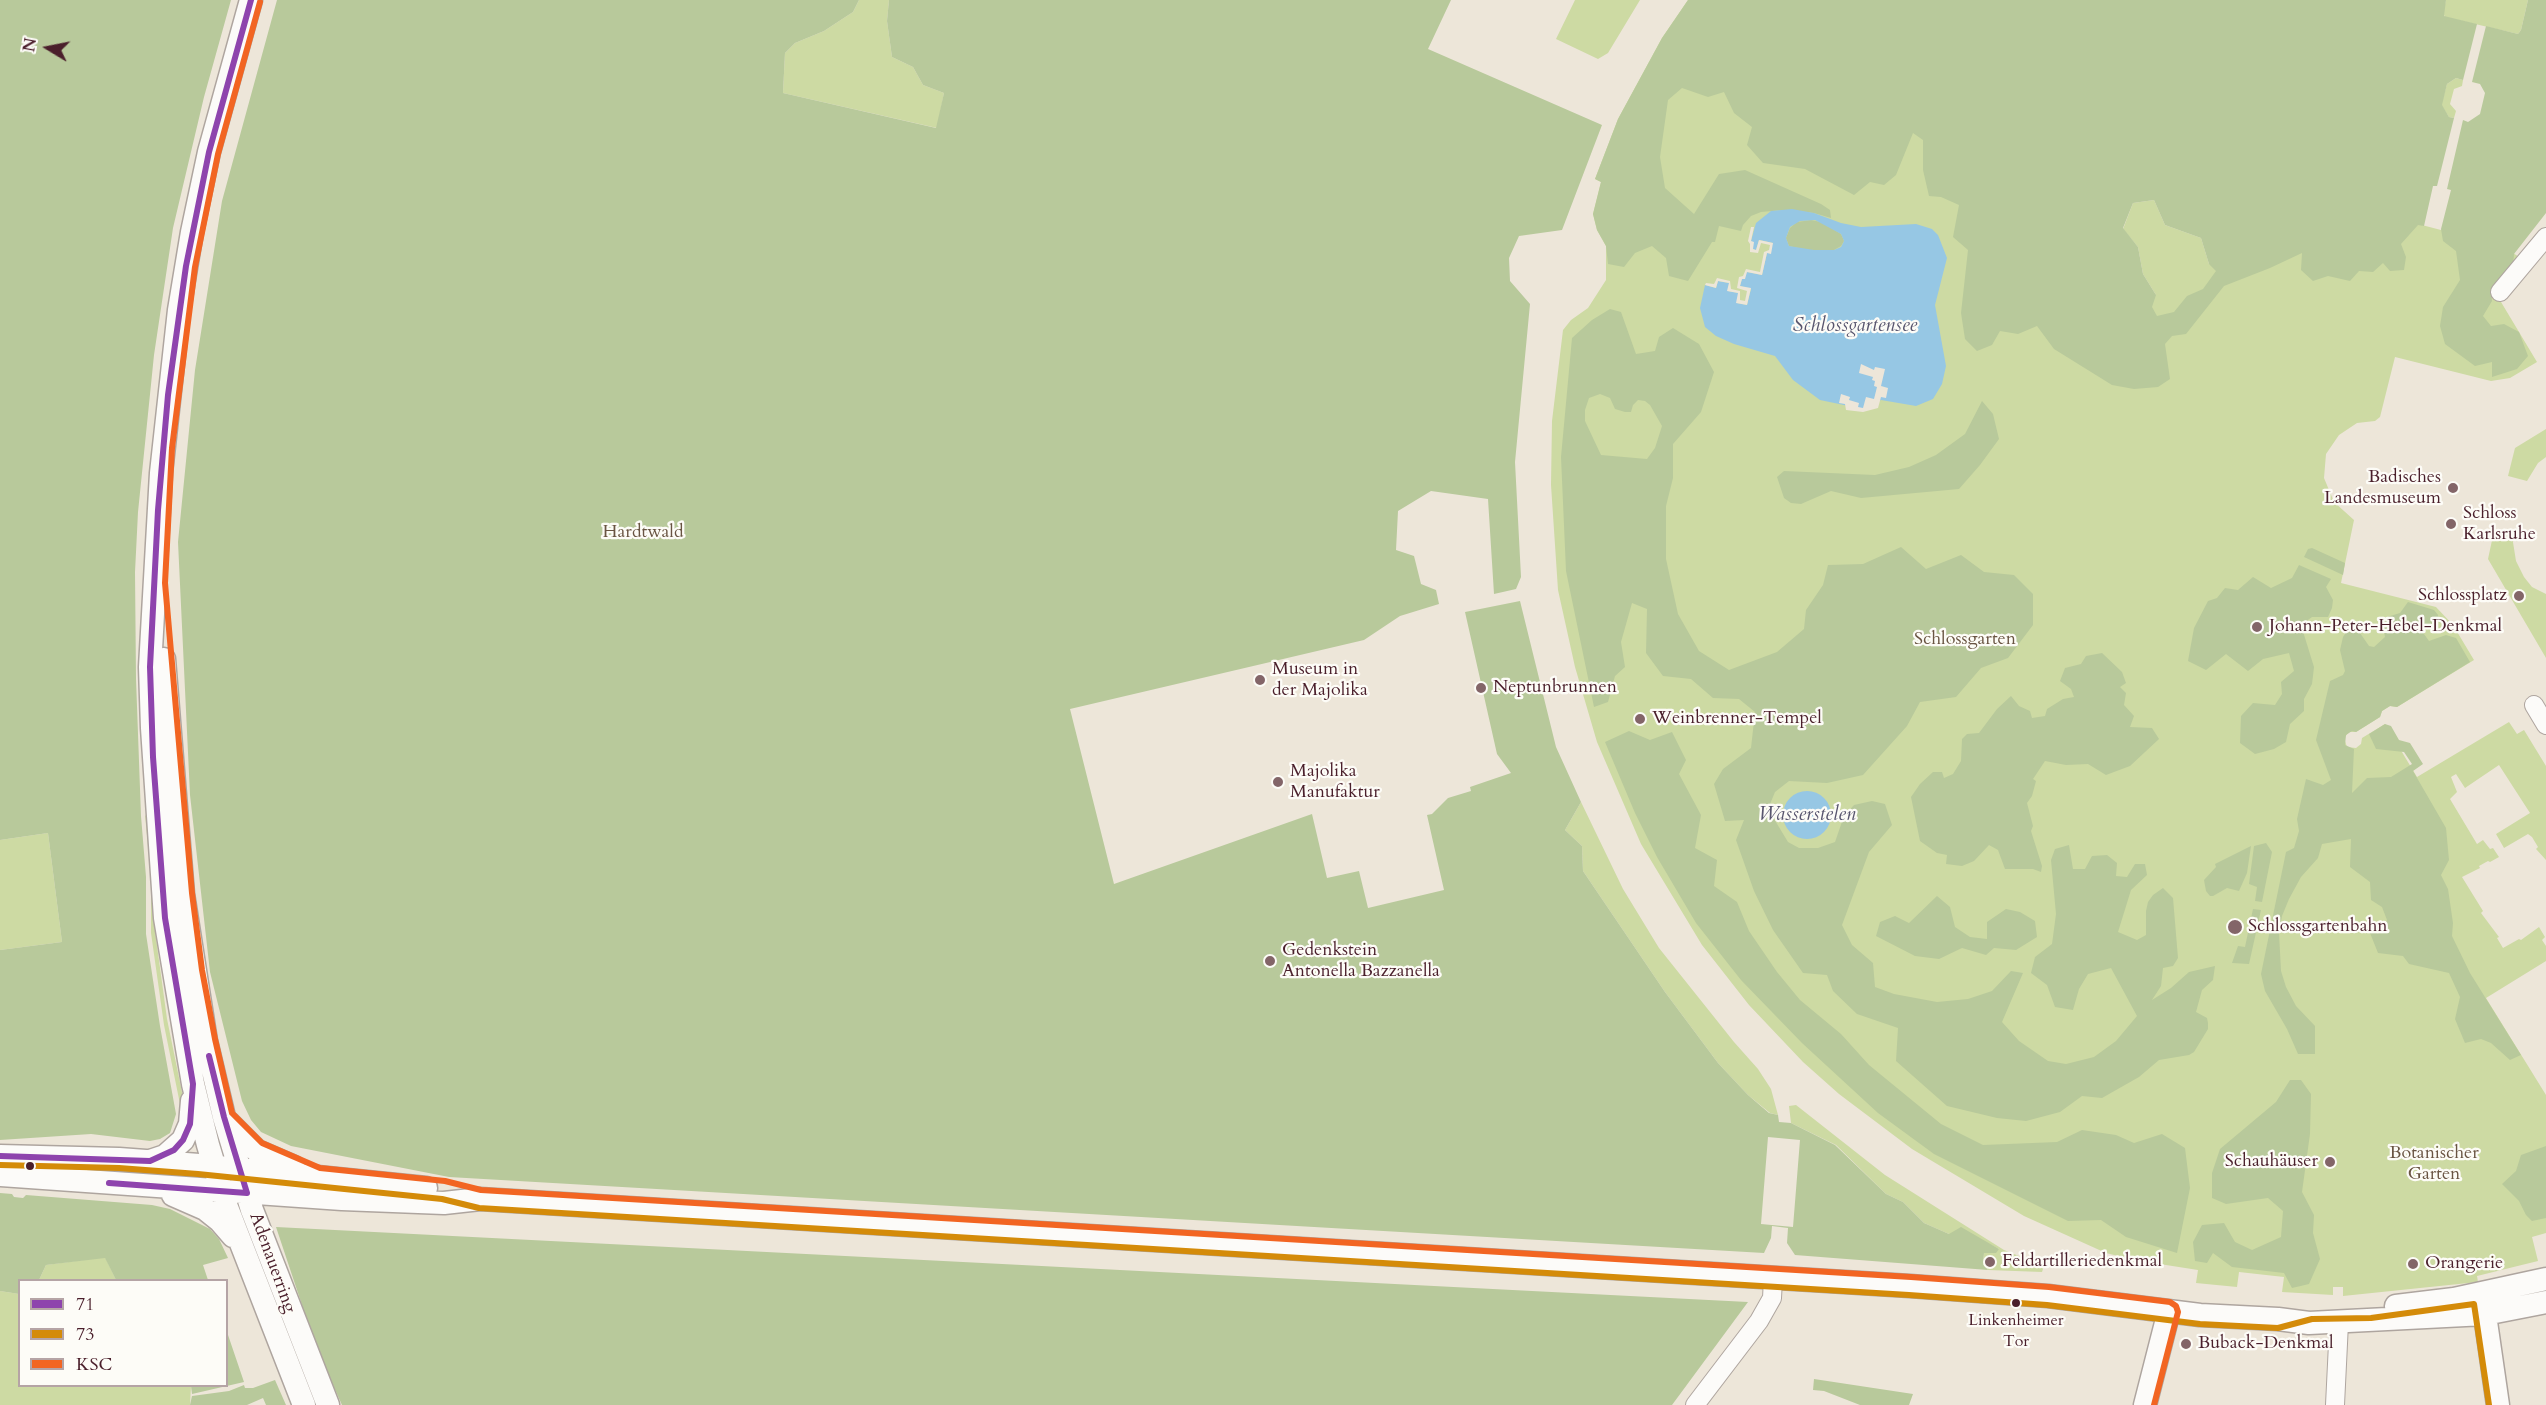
<!DOCTYPE html>
<meta charset="utf-8">
<style>
body{margin:0}
#map{position:relative;width:2546px;height:1405px;overflow:hidden;background:#ede6d9;font-family:Cardo,serif}
canvas{display:block}
.legend{position:absolute;left:18px;top:1279px;width:210px;height:108px;box-sizing:border-box;background:#fdfcf7;border:2px solid #b5a4a5;margin:0;padding:8px 10px;list-style:none;font-size:18px;color:#4a1f2b}
.legend li{display:flex;align-items:center;gap:12px;height:30px}
.legend b{width:30px;border:2px solid #b5a4a5}
.north{position:absolute;left:18px;top:18px;width:60px;height:60px;-webkit-text-stroke:4px #fdfcf7;paint-order:stroke;rotate:280deg;font-size:16px;font-weight:700;line-height:24px;text-align:center;color:#4a1f2b}
.north::after{content:'';display:block;margin:auto;width:21px;height:27px;background:#4a1f2b;clip-path:polygon(50% 0,100% 100%,50% 72%,0 100%)}
</style>
<div id="map">
<canvas width="2546" height="1405"></canvas>
<ul class="legend">
<li><b style="height:8px;background:#8e44ad"></b>71</li>
<li><b style="height:8px;background:#d48b09"></b>73</li>
<li><b style="height:8px;background:#f26522"></b>KSC</li>
</ul>
<div class="north">N</div>
</div>
<script>
const context = document.querySelector('canvas').getContext('2d');
context.lineJoin = 'round';
function fillPath(path, color) { context.fillStyle = color; context.fill(path, 'evenodd'); }
const shape = rows => new Path2D(rows.map(r => 'M' + r).join(''));
function strokePath(path, color, width, dash) { context.strokeStyle = color; context.lineWidth = width; context.lineCap = dash ? 'butt' : 'round'; context.setLineDash(dash || []); context.stroke(path); }
function write(font, color, halo, rows, align = 'center') {
  context.font = font + ' Cardo,serif'; context.lineWidth = 4.5; context.setLineDash([]); context.textBaseline = 'middle'; context.strokeStyle = halo; context.fillStyle = color; for (const [text, x, y, turn = 0] of rows) {
    context.save(); context.translate(x, y); context.rotate((+turn || 0) * Math.PI / 180); context.textAlign = isNaN(turn) ? turn : align; if (halo) context.strokeText(text, 0, 0); context.fillText(text, 0, 0); context.restore();
  }
}
fillPath(shape([
 [859,0,889,0,887,21,892,57,913,67,923,85,944,93,937,128,783,93,785,53,795,43,824,31,853,12],
 [1575,0,1640,0,1608,53,1598,59,1556,39],
 [1688,0,1744,0,2156,295,2143,274,2138,247,2123,229,2133,203,2154,200,2165,225,2201,238,2209,264,2418,224,2502,246,2527,262,2498,297,2537,362,2510,378,2491,381,2395,357,2380,417,2375,421,2357,423,2339,435,2326,454,2324,478,2334,502,2354,520,2341,583,2436,607,2453,625,2474,660,2397,707,2390,706,2382,711,2380,717,2356,732,2349,732,2344,738,2347,747,2356,748,2361,744,2362,738,2385,724,2417,777,2509,722,2517,734,2524,730,2546,766,2546,860,2536,849,2538,847,2532,837,2528,834,2504,848,2496,834,2530,813,2499,765,2465,788,2456,774,2451,777,2457,792,2450,799,2477,844,2483,840,2490,849,2493,848,2499,857,2490,862,2488,861,2479,866,2480,868,2462,877,2483,911,2481,913,2499,937,2497,938,2503,948,2519,939,2521,940,2539,927,2545,937,2542,940,2546,946,2546,961,2486,998,2546,1095,2546,1233,2532,1237,2538,1261,2477,1276,2478,1282,2343,1296,2343,1287,2333,1287,2333,1295,2282,1292,2284,1277,2239,1272,2237,1287,2196,1283,2198,1270,2134,1260,2106,1253,2024,1216,1912,1149,1839,1094,1803,1062,1749,1005,1702,945,1641,844,1597,742,1575,667,1558,590,1551,485,1552,421,1563,330,1571,320,1588,308,1606,280,1606,246,1597,230,1593,214,1601,182,1595,179,1618,119,1662,38],
 [2446,0,2528,0,2521,30,2518,34,2445,17,2443,13],
 [2456,78,2463,80,2462,86,2454,89,2450,104,2456,111,2454,118,2449,117,2441,105,2447,84],
 [2546,429,2546,457,2538,463,2527,481,2508,476,2515,448],
 [2494,531,2512,536,2516,561,2524,577,2532,587,2546,594,2546,658,2488,559],
 [1581,802,1623,889,1659,948,1734,1042,1758,1069,1771,1089,1778,1115,1770,1113,1748,1095,1718,1063,1665,992,1583,871,1582,846,1565,830],
 [145,815,148,819,154,924,167,1019,185,1107,181,1109,164,1025,151,933,151,877],
 [48,833,62,942,0,950,0,840],
 [1796,1105,1885,1175,2004,1250,2044,1266,2042,1272,1988,1270,1983,1264,1984,1253,1999,1249,1981,1240,1949,1234,1924,1223,1903,1202,1886,1194,1836,1145,1791,1123,1789,1106],
 [105,1257,116,1280,39,1280,46,1265],
 [0,1291,19,1294,20,1386,191,1386,190,1405,0,1405]
]), '#cddaa3');
fillPath(shape([
 [0,0,231,0,204,97,173,228,154,355,138,512,135,572,136,679,141,816,146,877,146,934,160,1026,176,1114,170,1133,160,1139,150,1141,91,1134,0,1140,0,950,62,942,48,833,0,840],
 [277,0,859,0,853,12,824,31,795,43,785,53,783,93,936,128,944,93,923,85,913,67,892,57,887,21,889,0,1451,0,1428,49,1602,125,1562,230,1519,236,1509,258,1510,281,1530,304,1515,462,1521,577,1516,589,1494,594,1488,499,1431,491,1398,511,1396,550,1414,556,1421,584,1436,590,1439,604,1400,616,1364,640,1070,709,1114,884,1312,814,1327,878,1359,871,1368,908,1444,890,1427,815,1432,814,1448,798,1471,791,1470,787,1511,773,1497,754,1465,612,1520,601,1556,747,1581,802,1565,830,1582,846,1583,871,1665,992,1718,1063,1748,1095,1769,1113,1778,1115,1779,1122,1791,1123,1835,1145,1886,1194,1903,1202,1924,1223,1949,1234,1961,1227,1999,1249,1996,1253,1984,1253,1983,1264,1988,1270,1795,1255,1787,1243,1788,1228,1772,1226,1771,1238,1764,1253,449,1177,291,1146,261,1132,251,1120,242,1101,210,972,190,795,178,542,195,370,222,201],
 [1768,1137,1800,1140,1793,1227,1761,1224],
 [1688,0,2446,0,2444,16,2477,24,2463,80,2456,78,2447,84,2442,105,2449,117,2454,118,2437,186,2433,186,2424,226,2418,225,2401,244,2406,257,2404,270,2390,271,2383,263,2373,272,2359,271,2350,281,2328,276,2313,281,2301,270,2302,253,2270,268,2224,286,2186,334,2172,336,2165,344,2170,379,2158,387,2134,389,2112,385,2054,349,2037,326,2018,334,2000,331,1992,345,1977,351,1965,339,1961,313,1968,250,1953,237,1959,205,1941,197,1929,196,1923,170,1923,140,1913,133,1896,175,1884,185,1870,182,1854,195,1805,169,1763,163,1747,145,1752,127,1734,113,1724,92,1708,97,1682,88,1668,100,1660,157,1665,188,1694,214,1719,174,1745,170,1821,204,1830,210,1831,218,1814,213,1783,210,1761,212,1751,216,1743,225,1741,231,1719,226,1715,242,1712,242,1688,281,1669,276,1666,258,1652,246,1635,253,1624,267,1608,264,1606,246,1597,230,1593,214,1601,182,1595,179,1618,119,1662,38],
 [2154,200,2165,225,2201,238,2209,264,2216,271,2203,289,2187,296,2174,312,2157,316,2152,307,2156,295,2143,274,2138,247,2123,228,2133,203],
 [2528,0,2546,0,2546,213,2514,254,2513,266,2491,288,2492,301,2483,316,2491,326,2504,324,2519,332,2528,356,2517,369,2492,377,2492,362,2475,366,2445,344,2440,326,2443,307,2460,280,2456,251,2443,241,2441,229,2451,190,2447,189,2463,120,2468,122,2480,114,2485,93,2480,84,2472,82,2486,26,2518,34,2521,30],
 [1811,220,1821,222,1841,234,1844,241,1841,246,1834,250,1807,250,1789,246,1786,238,1790,228,1797,222],
 [1610,309,1621,312,1636,354,1655,351,1659,337,1673,328,1699,344,1714,372,1701,412,1673,444,1673,478,1666,506,1666,559,1678,614,1699,651,1729,670,1777,652,1804,629,1806,610,1823,585,1828,565,1863,564,1901,547,1926,569,1961,555,1984,572,2014,575,2033,594,2033,625,2008,658,1981,668,1956,697,1920,702,1907,726,1863,775,1827,783,1789,781,1775,792,1768,809,1788,842,1799,848,1818,848,1835,842,1844,816,1854,805,1872,801,1885,804,1892,825,1869,852,1842,925,1852,945,1873,963,1875,987,1894,994,1937,1002,1968,999,1992,991,2011,971,2023,973,2002,1022,2019,1041,2048,1061,2066,1064,2094,1057,2116,1041,2137,1016,2111,968,2088,974,2079,989,2073,1010,2055,1007,2047,985,2031,973,2035,957,2052,944,2056,914,2051,860,2055,849,2069,845,2073,869,2085,869,2092,856,2107,855,2117,863,2116,876,2127,877,2135,864,2145,864,2147,875,2131,890,2118,932,2137,940,2146,935,2146,911,2148,902,2153,895,2163,888,2173,898,2178,958,2173,966,2163,968,2161,986,2152,1000,2171,988,2189,972,2215,966,2213,980,2202,990,2196,1012,2207,1018,2208,1023,2208,1029,2194,1052,2189,1055,2159,1060,2139,1077,2102,1098,2082,1096,2060,1112,2026,1121,1997,1118,1947,1106,1896,1061,1898,1028,1857,1014,1833,991,1827,975,1803,973,1773,930,1754,891,1736,840,1744,820,1725,821,1714,784,1723,769,1751,748,1755,712,1739,699,1713,698,1691,679,1663,676,1646,653,1647,609,1632,603,1621,642,1625,667,1615,676,1608,702,1594,707,1566,571,1561,457,1572,338,1592,320],
 [1600,394,1610,398,1615,409,1625,412,1631,412,1633,405,1638,400,1645,401,1650,405,1662,426,1655,448,1647,459,1601,455,1585,421,1585,410,1589,398],
 [1982,401,1993,414,1999,439,1980,465,1959,489,1861,498,1831,491,1801,504,1791,503,1784,498,1777,477,1784,471,1875,475,1909,467,1936,455,1965,434],
 [2312,548,2345,563,2343,575,2304,557,2308,549],
 [2299,565,2331,579,2326,587,2333,600,2332,608,2328,617,2312,617,2301,625,2314,667,2312,684,2304,699,2304,711,2290,724,2286,742,2274,749,2255,754,2240,743,2241,716,2253,703,2275,705,2282,694,2281,682,2294,671,2289,653,2263,659,2248,671,2226,654,2206,670,2188,661,2194,628,2208,601,2217,598,2225,588,2238,590,2253,577,2271,588,2292,578],
 [2408,602,2434,610,2438,615,2439,621,2434,627,2422,625,2419,627,2429,641,2446,635,2456,638,2470,662,2397,707,2390,706,2382,711,2380,717,2356,732,2352,731,2346,735,2345,745,2354,749,2352,793,2367,778,2391,777,2412,764,2404,752,2376,749,2369,734,2385,724,2391,726,2399,740,2410,743,2423,764,2413,771,2446,828,2449,860,2441,875,2448,889,2453,923,2452,936,2470,973,2521,1055,2510,1060,2491,1043,2481,1039,2465,1043,2455,1019,2460,997,2449,973,2409,964,2403,956,2378,953,2370,933,2371,928,2382,927,2387,920,2382,907,2371,900,2370,882,2350,867,2351,839,2322,844,2318,858,2301,877,2289,899,2282,916,2279,933,2281,971,2286,987,2296,1006,2315,1026,2315,1054,2298,1054,2287,1029,2265,991,2261,974,2286,852,2294,848,2299,831,2297,819,2306,779,2323,785,2331,780,2316,740,2330,681,2343,675,2345,671,2340,650,2343,637,2347,631,2360,633,2369,646,2374,647,2385,637,2383,625,2387,617,2400,613],
 [2102,653,2122,672,2126,683,2120,687,2126,693,2124,705,2134,716,2130,727,2152,728,2159,739,2130,766,2106,775,2088,764,2066,765,2045,761,2033,779,2036,781,2032,796,2027,803,2033,826,2031,831,2042,866,2041,872,2033,869,2005,869,1998,850,1989,845,1974,861,1962,866,1946,864,1947,855,1937,853,1920,841,1911,797,1920,784,1933,772,1942,772,1944,778,1953,774,1961,761,1962,739,1967,734,1979,733,1997,709,2011,696,2019,706,2030,711,2032,718,2045,716,2047,709,2063,699,2074,697,2071,689,2060,681,2065,668,2081,664,2086,656],
 [1629,731,1650,740,1672,732,1686,760,1679,774,1701,815,1695,848,1717,860,1714,886,1737,902,1749,931,1777,972,1800,1000,1841,1034,1869,1065,1941,1124,1983,1145,2057,1142,2082,1130,2116,1135,2134,1143,2162,1134,2185,1148,2190,1188,2177,1253,2126,1237,2101,1220,2068,1221,1934,1154,1878,1113,1802,1043,1741,980,1696,923,1657,857,1635,813,1605,742],
 [2266,843,2272,852,2262,902,2255,901,2257,887,2249,884,2254,846],
 [2251,846,2247,873,2239,891,2227,888,2213,896,2210,896,2206,891,2204,880,2216,867,2215,864],
 [1937,896,1950,907,1955,927,1970,937,1987,939,1987,922,2006,909,2020,912,2035,921,2037,937,2016,950,1994,948,1986,955,1962,948,1939,959,1915,956,1876,936,1880,922,1895,916,1909,923],
 [2253,909,2261,910,2249,964,2232,963,2238,946,2245,947],
 [2290,1080,2301,1080,2311,1094,2310,1134,2302,1192,2314,1215,2313,1233,2320,1259,2309,1284,2292,1288,2284,1273,2232,1267,2213,1253,2207,1263,2195,1261,2193,1242,2202,1225,2224,1223,2235,1242,2252,1250,2281,1237,2283,1211,2268,1198,2226,1204,2212,1198,2212,1173,2220,1149,2276,1102],
 [2546,1146,2546,1218,2532,1221,2526,1215,2519,1201,2502,1184,2516,1171,2521,1155],
 [0,1193,12,1194,14,1197,23,1198,26,1195,152,1205,170,1209,210,1229,219,1239,228,1258,203,1265,208,1280,116,1280,105,1258,46,1265,39,1280,20,1280,19,1294,0,1291],
 [276,1227,1748,1302,1672,1405,342,1405,317,1350],
 [227,1332,244,1382,192,1394,191,1386,226,1386],
 [1814,1379,1913,1394,1909,1405,1860,1405,1824,1391,1813,1390],
 [275,1380,286,1405,266,1405,263,1398,247,1405,190,1405,192,1396,229,1391,244,1385,245,1388,253,1388]
]), '#b8c99b');
fillPath(shape([
 [1792,209,1814,213,1841,223,1861,227,1916,224,1932,229,1938,235,1947,258,1935,305,1946,366,1942,384,1933,399,1916,406,1881,400,1863,409,1820,400,1793,380,1775,356,1734,344,1716,336,1705,327,1700,308,1705,285,1716,288,1718,281,1729,283,1728,291,1739,293,1737,303,1747,305,1751,289,1740,286,1742,278,1747,272,1762,275,1767,253,1773,243,1759,240,1756,250,1752,249,1751,241,1756,223,1771,211],
 [1815,220,1841,234,1844,241,1841,247,1834,250,1814,250,1789,246,1786,238,1790,227,1800,221],
 '1783 815a24 24 0 1 1 48 0a24 24 0 1 1-48 0Z'
]), '#96c7e4');
fillPath(shape([
 [1751,227,1754,227,1751,241,1754,242,1753,249,1756,250,1759,240,1773,243,1771,254,1767,253,1762,275,1747,272,1745,279,1742,279,1740,286,1751,288,1747,305,1736,303,1738,293,1727,291,1729,283,1718,281,1716,288,1705,285,1706,283,1714,284,1717,278,1730,281,1731,289,1740,291,1740,300,1745,301,1747,291,1737,288,1739,277,1743,276,1746,269,1760,272,1764,252,1769,250,1770,245,1761,243,1758,253,1750,252,1750,244,1748,241],
 [1861,364,1874,370,1875,367,1885,369,1881,386,1888,388,1886,398,1881,397,1878,408,1863,412,1846,410,1845,404,1839,403,1841,394,1850,397,1849,400,1859,403,1858,407,1863,408,1866,397,1874,399,1877,387,1874,386,1875,381,1872,380,1873,377,1859,373]
]), '#ede6d9');
const minor = shape([
 [2500,292,2546,237],
 [2534,705,2546,725],
 [1695,1405,1759,1321,1772,1298,1773,1279],
 [2335,1405,2339,1323]
]);
const major = shape([
 [251,0,209,152,192,232,179,310,161,473,150,667,152,728,165,918,193,1084,208,1145,226,1205,304,1405],
 [164,659,183,894,206,1041,224,1117,252,1210,328,1405],
 [229,1123,257,1151,294,1167],
 [0,1156,119,1159,199,1165,426,1188],
 [150,1161,165,1156,183,1140,190,1124,192,1101],
 [0,1175,342,1199,444,1203,480,1199,1910,1286,2048,1296,2200,1315,2278,1319,2309,1323,2485,1314,2546,1302],
 [173,1195,205,1209,220,1221,233,1236],
 [2483,1301,2498,1405],
 [2396,1306,2454,1299,2546,1279],
 [2145,1405,2169,1311]
]);
strokePath(minor, '#aea59f', 20);
strokePath(major, '#aea59f', 25);
strokePath(minor, '#fcfbf9', 18);
strokePath(major, '#fcfbf9', 22);
strokePath(shape([
 [209,1056,224,1117,247,1193],
 [0,1156,150,1161,174,1150,183,1140,190,1124,193,1084,165,918,153,757,150,667,158,510,168,395,186,266,209,152,251,0],
 [109,1183,247,1193]
]), '#8e44ad', 6);
strokePath(shape([
 [0,1165,119,1168,198,1174,442,1199,479,1208,1909,1295,2047,1305,2200,1324,2278,1328,2312,1319,2371,1318,2474,1304,2489,1405]
]), '#d48b09', 6);
strokePath(shape([
 [260,2,218,154,195,267,172,448,165,583,192,893,202,970,215,1039,232,1113,262,1143,320,1168,445,1181,481,1190,1911,1277,2049,1287,2170,1302,2176,1306,2178,1312,2154,1405]
]), '#f26522', 6);
for (const [x, y, r, color] of [
 [2453,488,6,"#836568"],
 [2451,524,6,"#836568"],
 [2519,596,6,"#836568"],
 [2257,627,6,"#836568"],
 [1260,680,6,"#836568"],
 [1481,688,6,"#836568"],
 [1640,719,6,"#836568"],
 [1278,782,6,"#836568"],
 [2235,927,8,"#836568"],
 [1270,961,6,"#836568"],
 [2330,1162,6,"#836568"],
 [30,1166,5,"#4a1f2b"],
 [1990,1262,6,"#836568"],
 [2413,1264,6,"#836568"],
 [2016,1303,5,"#4a1f2b"],
 [2186,1344,6,"#836568"]
]) { const dot = new Path2D(); dot.arc(x, y, r, 0, 2 * Math.PI); context.fillStyle = color; context.fill(dot); strokePath(dot, '#fdfcf7', 2); }
write('16px', '#4a1f2b', '#fdfcf7', [
 ["Linkenheimer",2016,1321],
 ["Tor",2016,1342]
]);
write('18px', '#4a1f2b', '#fdfcf7', [
 ["Badisches",2441,478,"right"],
 ["Landesmuseum",2441,499,"right"],
 ["Schloss",2463,514],
 ["Karlsruhe",2463,535],
 ["Schlossplatz",2507,596,"right"],
 ["Johann-Peter-Hebel-Denkmal",2269,627],
 ["Museum in",1272,670],
 ["der Majolika",1272,691],
 ["Neptunbrunnen",1493,688],
 ["Weinbrenner-Tempel",1652,719],
 ["Majolika",1290,772],
 ["Manufaktur",1290,793],
 ["Schlossgartenbahn",2248,927],
 ["Gedenkstein",1282,951],
 ["Antonella Bazzanella",1282,972],
 ["Schauhäuser",2318,1162,"right"],
 ["Feldartilleriedenkmal",2002,1262],
 ["Orangerie",2425,1264],
 ["Buback-Denkmal",2198,1344]
], 'left');
write('18px', '#695442', '#fdfcf7', [
 ["Hardtwald",643,533],
 ["Schlossgarten",1965,640],
 ["Botanischer",2434,1154],
 ["Garten",2434,1175]
]);
write('18px', '#4a1f2b', '#fdfcf7', [
 ["Adenauerring",272,1263,70]
]);
write('italic 20px', '#58556e', '#fdfcf7', [
 ["Schlossgartensee",1855,326],
 ["Wasserstelen",1807,815]
]);
</script>
